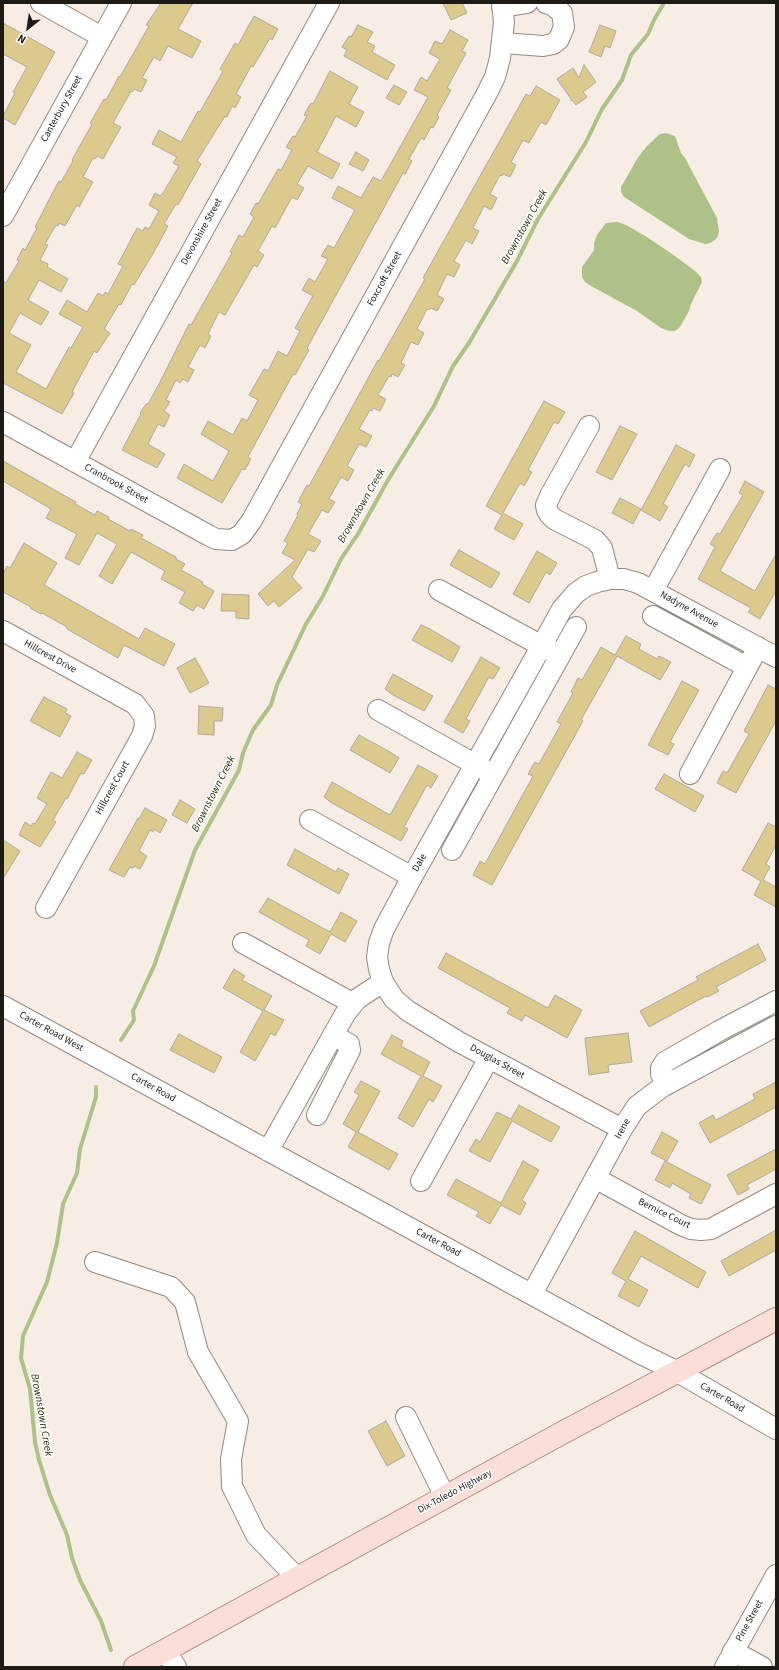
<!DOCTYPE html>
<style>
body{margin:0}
#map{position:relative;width:779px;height:1670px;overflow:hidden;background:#f7ede4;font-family:"Source Sans 3",sans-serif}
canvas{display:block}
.frame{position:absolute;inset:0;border:4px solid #1e1b17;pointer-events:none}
.north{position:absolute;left:8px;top:8px;width:40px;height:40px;-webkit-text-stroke:3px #fff;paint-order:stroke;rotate:210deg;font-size:11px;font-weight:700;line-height:16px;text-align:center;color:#1e1b17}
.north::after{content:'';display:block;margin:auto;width:14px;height:18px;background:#1e1b17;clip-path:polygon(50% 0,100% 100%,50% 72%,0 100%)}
</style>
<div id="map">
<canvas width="779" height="1670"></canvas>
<div class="frame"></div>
<div class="north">N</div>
</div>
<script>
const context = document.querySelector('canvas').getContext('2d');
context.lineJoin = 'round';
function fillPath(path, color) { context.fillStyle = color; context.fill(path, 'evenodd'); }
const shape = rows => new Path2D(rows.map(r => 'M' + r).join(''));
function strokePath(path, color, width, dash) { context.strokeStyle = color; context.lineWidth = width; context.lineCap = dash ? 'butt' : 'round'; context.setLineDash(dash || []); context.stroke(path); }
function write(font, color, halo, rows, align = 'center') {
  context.font = font + ' "Source Sans 3",sans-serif'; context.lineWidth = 3; context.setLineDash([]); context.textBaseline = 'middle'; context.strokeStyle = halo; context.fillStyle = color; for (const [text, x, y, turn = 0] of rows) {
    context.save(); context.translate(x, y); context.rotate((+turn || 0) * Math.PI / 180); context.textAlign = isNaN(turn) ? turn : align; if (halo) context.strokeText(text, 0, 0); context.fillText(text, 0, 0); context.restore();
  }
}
fillPath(shape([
 [666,133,675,136,681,153,685,158,717,218,719,231,718,236,715,240,710,243,705,244,689,239,624,197,621,192,621,187,637,159,647,146,660,134],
 [617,222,626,225,647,237,675,256,695,271,701,277,702,282,691,304,689,311,680,327,675,331,669,331,661,328,637,311,591,286,585,282,582,277,582,267,594,250,594,243,597,235,606,223]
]), '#adc188');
strokePath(shape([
 [121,1040,134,1020,133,1011,154,966,195,850,239,770,243,753,253,730,271,705,277,685,306,624,323,596,341,559,358,534,388,480,434,406,453,366,469,343,517,261,538,219,586,142,602,109,622,80,631,55,648,34,654,20,664,3],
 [96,1087,96,1097,80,1149,77,1173,63,1204,57,1243,47,1282,23,1336,21,1358,30,1389,35,1442,39,1460,50,1495,67,1535,72,1558,80,1580,101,1621,111,1650]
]), '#adc188', 4);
const building = shape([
 [161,3,193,3,178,29,201,41,192,58,168,46,160,61,154,57,142,78,147,80,141,92,134,89,132,92,131,91,113,123,121,127,103,159,97,156,95,159,93,158,83,177,93,182,79,207,77,205,65,226,59,223,58,226,56,225,45,244,48,245,40,260,48,264,47,267,68,279,61,292,39,280,28,300,49,312,41,325,20,313,9,333,31,345,16,372,46,389,69,347,71,348,83,327,59,314,67,300,87,312,98,293,103,296,105,292,108,294,123,266,118,264,137,228,143,231,145,227,149,229,159,211,149,205,155,193,160,196,163,193,179,166,173,163,177,157,152,144,159,130,181,142,198,111,200,112,223,71,220,69,235,43,238,45,254,16,278,29,272,40,270,38,253,67,251,66,236,94,241,97,235,108,232,106,227,117,225,116,197,161,201,164,178,205,176,204,164,224,168,226,154,252,134,285,132,284,121,305,119,304,104,329,110,333,97,353,94,351,72,392,74,393,62,414,3,383,3,281,6,283,19,261,17,260,23,248,25,250,37,228,35,227,53,192,59,181,61,182,73,161,72,160,92,124,90,123,104,99,106,100,119,76,120,77,125,68,149,26,146,25,161,3],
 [443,3,462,3,467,13,451,20,443,3],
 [3,23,55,52,15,125,3,118,3,116,15,93,13,92,27,67,3,54,3,23],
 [358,25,373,32,367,42,375,46,372,52,395,65,387,80,344,56,347,50,342,47,349,36,351,37,358,25],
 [600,25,616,31,610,48,605,46,601,57,589,52,600,25],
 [450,30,468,40,462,51,466,53,447,88,451,90,437,115,439,117,433,128,431,127,424,140,421,138,409,159,412,161,405,174,403,173,307,348,309,350,295,375,293,374,248,457,251,459,245,470,242,469,222,503,177,478,184,464,213,481,229,451,201,434,208,421,233,435,242,418,247,421,258,400,249,395,264,369,268,371,278,351,287,356,300,331,295,328,313,296,302,290,309,278,315,282,328,259,321,256,328,245,334,248,355,210,332,198,338,186,361,198,373,177,381,181,428,97,414,90,421,77,427,81,440,59,429,53,435,41,442,44,450,30],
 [584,65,596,82,583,92,587,97,576,105,572,100,571,101,571,99,557,79,573,68,579,78,584,65],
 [330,71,358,87,349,104,364,112,356,127,336,116,317,152,340,164,332,179,308,166,297,184,304,188,297,200,292,197,275,228,272,226,258,251,264,255,257,267,254,265,225,315,219,312,208,334,211,336,205,348,200,345,188,367,194,370,188,382,183,379,180,383,176,380,166,400,170,402,164,411,170,415,164,427,158,424,148,444,165,454,157,468,122,450,141,414,140,413,146,404,148,404,159,384,189,324,191,325,232,253,230,252,239,235,243,237,254,217,250,214,256,203,258,204,278,169,281,170,292,150,286,147,293,136,295,137,307,116,304,115,311,103,313,104,330,71],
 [394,85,407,92,399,105,386,98,394,85],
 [536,86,560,100,546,125,541,122,529,143,523,140,511,162,516,165,510,177,503,174,502,176,500,175,490,194,497,198,491,210,484,206,473,228,479,231,472,244,466,240,454,261,460,265,454,277,447,274,437,295,444,299,437,311,431,308,429,310,427,309,417,329,424,333,418,345,411,342,401,363,405,365,398,377,392,374,391,377,389,376,378,395,386,399,380,411,373,408,372,411,370,410,359,429,372,436,366,447,359,444,347,466,354,470,348,481,341,477,329,499,335,502,328,513,322,510,308,534,321,541,314,552,308,549,292,577,302,588,279,607,274,601,268,606,258,594,295,560,282,553,288,543,284,541,298,515,297,514,302,504,298,502,307,485,309,486,378,360,379,361,397,329,425,279,423,278,433,260,526,94,530,96,536,86],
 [356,152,369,160,363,171,349,164,356,152],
 [544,401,565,412,558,424,554,422,528,470,532,472,524,486,520,483,503,513,523,524,514,540,494,529,502,515,486,506,544,401],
 [620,426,637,434,612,480,596,472,620,426],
 [676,445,695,455,689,467,685,464,663,504,668,507,660,521,641,510,676,445],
 [3,461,76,502,75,504,95,515,97,511,109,517,108,519,130,531,131,529,143,535,141,538,176,557,176,559,185,564,181,570,203,582,202,584,214,591,204,609,197,605,193,611,179,603,185,592,161,579,165,571,131,552,112,584,99,576,117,544,97,533,79,565,65,558,77,534,46,518,51,509,3,481,3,461],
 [745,481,764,492,720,571,755,591,776,554,776,591,760,619,748,612,751,608,698,579,715,547,710,544,717,533,720,534,743,495,739,493,745,481],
 [620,498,641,509,633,524,612,513,620,498],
 [24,543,57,563,44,585,139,639,145,628,175,644,164,666,124,645,118,658,67,629,67,627,42,613,41,614,30,608,31,607,3,592,3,574,7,566,10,568,24,543],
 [459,550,500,573,491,588,450,565,459,550],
 [537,551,557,563,550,575,546,572,529,603,513,594,537,551],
 [222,594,249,595,249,619,236,618,236,611,221,611,222,594],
 [421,625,430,629,460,647,452,662,412,640,421,625],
 [626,636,641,644,639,649,657,659,659,656,671,662,660,680,617,656,581,720,583,721,492,885,473,875,480,861,485,864,533,776,528,774,535,762,539,764,561,724,557,722,573,693,571,692,578,678,582,680,601,647,615,655,626,636],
 [481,657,500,668,493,679,489,677,466,719,470,721,463,733,444,722,481,657],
 [195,658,209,683,190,693,177,668,195,658],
 [393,674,433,696,424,711,393,695,385,689,393,674],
 [682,681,699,690,670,742,674,744,668,755,648,745,682,681],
 [768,685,776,689,776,721,736,793,717,783,723,771,727,773,749,734,744,731,768,685],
 [44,697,67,709,65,713,71,716,60,737,30,721,44,697],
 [199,706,223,708,222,721,214,721,214,735,198,734,199,706],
 [359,735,390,752,399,758,390,773,350,750,359,735],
 [77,752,92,760,84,774,81,773,67,799,66,798,53,820,56,822,40,847,19,835,25,822,31,826,33,823,35,824,47,804,37,798,51,772,62,778,77,752],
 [418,765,438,776,431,788,427,785,404,827,408,829,401,841,332,803,324,797,332,782,390,815,418,765],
 [664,774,704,796,695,812,655,789,664,774],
 [180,800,195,809,187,823,172,815,180,800],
 [145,808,167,820,160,833,154,829,153,832,150,830,139,851,147,856,140,869,134,866,133,868,130,867,124,877,109,870,138,818,139,819,145,808],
 [768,823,776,827,776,845,766,864,770,867,763,880,776,887,776,907,754,895,761,881,742,870,768,823],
 [3,840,20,851,3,879,3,840],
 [295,849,336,872,338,868,349,874,339,894,287,865,295,849],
 [268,898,330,932,341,912,357,921,345,942,331,934,320,954,306,946,309,940,259,912,268,898],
 [758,944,766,960,716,987,719,991,707,997,706,996,649,1027,640,1011,698,980,696,977,758,944],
 [446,953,548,1008,555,995,582,1010,567,1038,525,1015,522,1021,507,1013,510,1008,438,968,446,953],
 [234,969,245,976,242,980,272,996,264,1010,284,1020,275,1036,271,1033,255,1061,240,1052,263,1011,223,988,234,969],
 [628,1033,632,1062,608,1065,609,1072,589,1075,585,1038,628,1033],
 [179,1034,222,1057,214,1073,170,1050,179,1034],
 [392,1035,403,1041,401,1046,430,1062,423,1076,442,1086,433,1102,429,1099,413,1127,398,1118,421,1076,381,1054,392,1035],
 [361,1081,380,1091,358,1132,398,1154,389,1170,348,1147,356,1132,343,1124,359,1095,354,1092,361,1081],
 [776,1082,776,1107,710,1143,699,1123,713,1115,716,1120,755,1099,753,1094,776,1082],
 [519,1105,560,1127,551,1142,512,1121,490,1162,469,1151,476,1139,480,1142,497,1112,511,1119,519,1105],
 [662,1132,678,1141,667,1161,651,1153,662,1132],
 [776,1149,776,1169,747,1185,749,1189,738,1195,727,1175,776,1149],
 [523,1161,539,1170,522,1200,526,1203,520,1215,501,1205,490,1224,476,1216,479,1212,447,1195,456,1179,501,1203,523,1161],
 [665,1161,711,1185,701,1204,689,1198,691,1194,672,1183,670,1188,655,1180,665,1161],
 [776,1230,776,1250,729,1276,721,1261,776,1230],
 [635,1231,706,1272,698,1288,641,1256,628,1279,648,1290,639,1307,618,1296,626,1281,612,1273,635,1231],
 [386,1421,405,1456,387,1466,368,1431,386,1421]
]);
fillPath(building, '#dbc98d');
strokePath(building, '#aeaa9f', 1);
const minor = shape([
 [41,3,102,37],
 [502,7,527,3],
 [503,43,543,46,553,44,559,39,564,27,562,13,552,5,546,3],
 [3,216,121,3],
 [3,422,208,535,216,539,232,540,242,534,252,520,486,95,495,77,500,58,504,22,502,3],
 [589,426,551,494,546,505,547,510,550,515,554,519,595,540,602,548,610,579],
 [75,462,329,3],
 [439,590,553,652],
 [653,591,720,469],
 [653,616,747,667],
 [3,631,135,704,144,716,145,726,142,736,46,908],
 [378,710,487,771],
 [690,774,758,647],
 [310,820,412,877],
 [452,850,576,627],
 [243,943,352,1003],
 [3,1006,639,1353,676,1371,776,1429],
 [667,1084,661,1074,661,1068,665,1062,719,1031,776,1001],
 [317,1115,350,1050,349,1044,333,1035],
 [622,1129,459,1042,408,1011,394,999,383,982,379,969,377,957,379,943,384,929,412,877,541,647,562,609,576,593,586,586,597,582,610,579,624,579,638,583,776,657],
 [268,1151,345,1014,357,999,383,982],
 [595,1178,681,1225,691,1229,701,1230,711,1229,776,1194],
 [421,1181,489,1058],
 [95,1262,171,1287,185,1302,198,1352,238,1421,231,1459,232,1486,256,1535,297,1578],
 [532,1294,622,1129,637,1106,662,1087,776,1026],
 [406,1417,445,1497],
 [165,1651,176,1667],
 [733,1651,762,1667],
 [725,1667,776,1575]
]);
const major = shape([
 [135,1667,562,1433,776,1319]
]);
strokePath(minor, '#928880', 22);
strokePath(major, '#ab8b83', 24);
strokePath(minor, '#fff', 20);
strokePath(major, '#faded7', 22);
write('10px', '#1e1b17', '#fff', [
 ["Canterbury Street",62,109,-61],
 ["Devonshire Street",202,232,-61],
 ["Foxcroft Street",385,279,-61],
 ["Cranbrook Street",116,484,29],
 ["Nadyne Avenue",689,610,29],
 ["Hillcrest Drive",50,657,29],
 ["Hillcrest Court",113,788,-61],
 ["Dale",420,863,-60],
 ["Carter Road West",51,1032,29],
 ["Douglas Street",497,1062,29],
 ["Carter Road",153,1088,29],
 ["Irene",623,1129,-61],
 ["Bernice Court",664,1214,26],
 ["Carter Road",438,1243,28],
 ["Carter Road",722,1398,30],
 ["Dix-Toledo Highway",455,1492,-28],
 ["Pine Street",750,1621,-61]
]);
write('italic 11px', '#29350a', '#fff', [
 ["Brownstown Creek",525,227,-61],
 ["Brownstown Creek",362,506,-60],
 ["Brownstown Creek",214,794,-63],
 ["Brownstown Creek",41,1415,80]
]);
</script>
